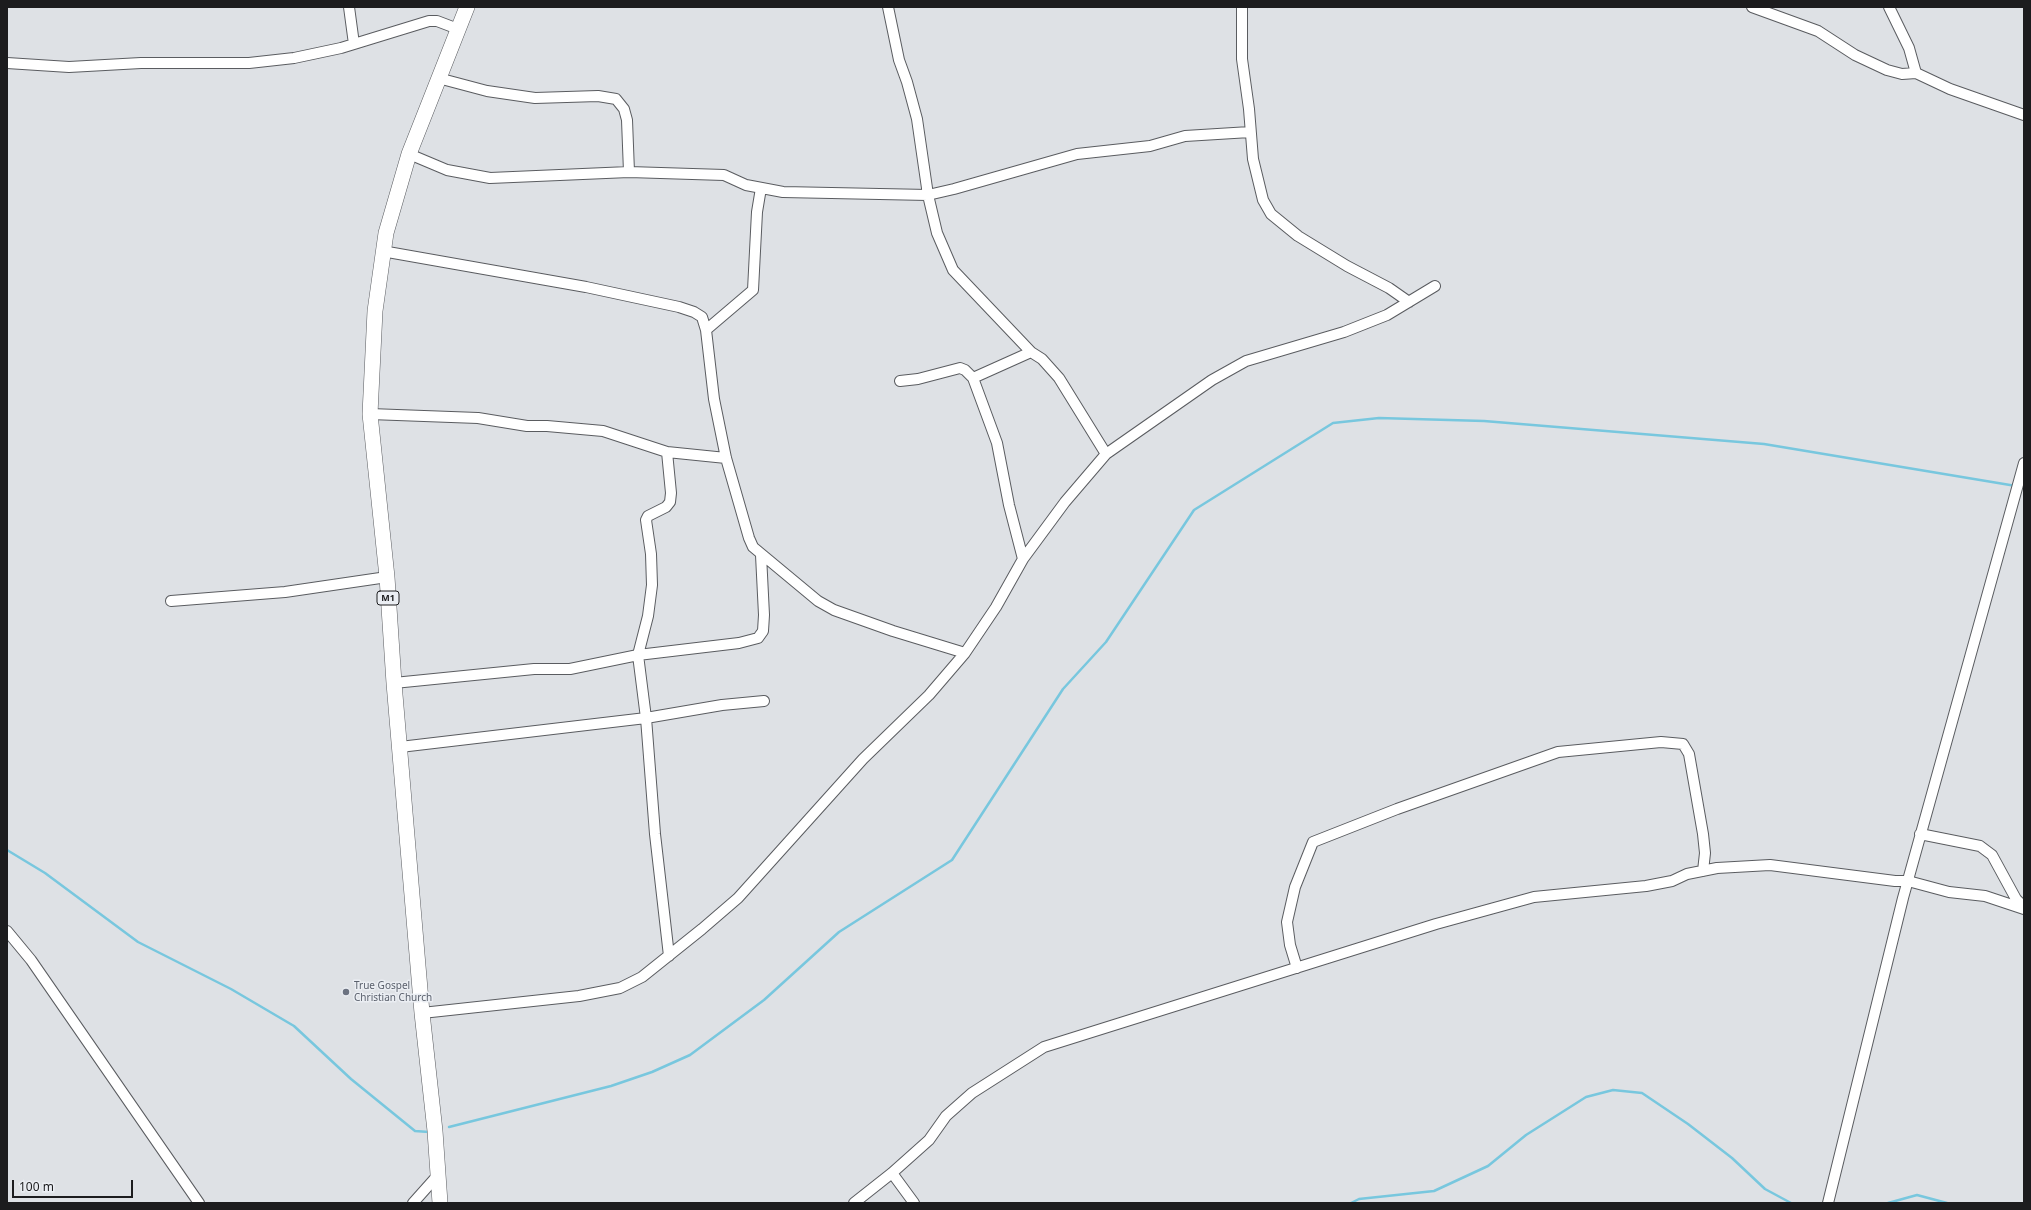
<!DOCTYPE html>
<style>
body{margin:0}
#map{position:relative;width:2031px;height:1210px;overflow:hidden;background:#dee1e5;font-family:"Noto Sans",sans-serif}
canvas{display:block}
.frame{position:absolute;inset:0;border:8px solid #1c1c1e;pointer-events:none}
.scale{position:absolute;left:12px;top:1180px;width:121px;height:18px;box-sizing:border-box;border:2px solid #1c1c1e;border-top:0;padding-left:5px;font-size:12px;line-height:14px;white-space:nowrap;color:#1c1c1e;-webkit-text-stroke:3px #ebeef3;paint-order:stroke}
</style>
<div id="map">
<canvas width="2031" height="1210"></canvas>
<div class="frame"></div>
<div class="scale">100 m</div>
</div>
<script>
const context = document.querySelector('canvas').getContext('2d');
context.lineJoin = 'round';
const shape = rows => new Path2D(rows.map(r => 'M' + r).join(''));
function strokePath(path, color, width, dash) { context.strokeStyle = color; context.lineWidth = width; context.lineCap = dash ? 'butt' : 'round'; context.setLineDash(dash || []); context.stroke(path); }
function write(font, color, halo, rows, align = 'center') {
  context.font = font + ' "Noto Sans",sans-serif'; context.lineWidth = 3; context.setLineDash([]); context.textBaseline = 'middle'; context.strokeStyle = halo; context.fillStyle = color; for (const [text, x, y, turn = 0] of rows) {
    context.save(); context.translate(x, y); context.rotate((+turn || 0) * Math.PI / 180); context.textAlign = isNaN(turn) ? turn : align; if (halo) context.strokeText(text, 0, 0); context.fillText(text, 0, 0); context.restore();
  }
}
strokePath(shape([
 [7,850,45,873,138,942,231,989,294,1026,351,1079,415,1131,429,1132],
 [449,1127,611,1086,652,1072,690,1055,764,1000,839,932,952,860,1063,689,1106,642,1194,510,1333,423,1379,418,1484,421,1764,444,2016,486],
 [1351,1203,1359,1199,1434,1191,1488,1166,1526,1135,1586,1097,1613,1090,1642,1093,1688,1124,1732,1158,1765,1189,1791,1203],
 [1888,1203,1917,1195,1947,1203]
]), '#78c7de', 2.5);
const minor = shape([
 [349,7,354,44],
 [1242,7,1242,59,1249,109,1253,159,1263,200,1271,214,1298,236,1347,266,1389,288,1409,302],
 [1752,7,1818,31,1855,55,1887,70,1902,74,1916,73],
 [1889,7,1909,48,1916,73,1950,89,2024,115],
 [7,63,69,67,141,63,249,63,294,58,341,48,429,21,437,21,458,29],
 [438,78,487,91,535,98,598,96,616,99,624,109,627,120,629,172,724,175,746,185,783,192,928,195,954,189,1077,154,1150,146,1185,136,1250,132],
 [409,154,447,170,490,178,629,172],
 [382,251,586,287,679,307,694,312,702,317,706,330,753,290,757,212,761,188],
 [706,330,714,399,726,458,749,538,753,547,818,601,834,610,893,631,965,653],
 [900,381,918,379,960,368,965,370,973,378],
 [370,414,478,418,527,426,547,426,603,431,667,452,726,458],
 [667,452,671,493,670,502,666,507,648,516,646,520,651,554,652,585,648,616,638,655,646,718,655,834,669,956],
 [1106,454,1212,380,1246,361,1344,332,1387,315,1435,286],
 [1023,559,1009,505,997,443,973,378,1031,352],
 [171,601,285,592,387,577],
 [394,683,534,669,570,669,638,655,739,643,758,638,763,631,764,615,761,555],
 [400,747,646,718,722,705,764,701],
 [1920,834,1980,846,1992,855,2016,899,2024,907],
 [7,931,31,960,199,1203],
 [1297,968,1290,945,1287,922,1295,887,1313,842,1397,809,1558,752,1661,742,1683,744,1689,754,1703,834,1705,853,1703,871],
 [422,1013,579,996,620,988,642,977,702,929,738,898,863,759,929,695,965,653,996,607,1023,559,1065,502,1106,454,1059,378,1042,359,1031,352,953,270,937,233,928,195,917,119,907,82,899,60,888,7],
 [892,1173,914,1203],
 [413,1203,438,1175],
 [854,1203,892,1173,929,1140,946,1116,972,1093,1044,1047,1436,924,1534,897,1646,886,1672,881,1687,874,1717,868,1770,865,1895,881,1908,881,1949,892,1985,896,2024,909],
 [1828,1203,1903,898,2024,463]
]);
const highway = shape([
 [440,1203,435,1131,422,1013,394,683,387,577,370,414,375,311,386,233,409,154,467,7]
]);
strokePath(minor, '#5a5c60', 12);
strokePath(highway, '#5a5c60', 16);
strokePath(minor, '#fff', 10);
strokePath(highway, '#fff', 15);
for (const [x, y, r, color] of [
 [346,992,4,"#6b7280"]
]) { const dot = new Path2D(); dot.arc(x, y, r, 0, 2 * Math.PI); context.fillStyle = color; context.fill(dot); strokePath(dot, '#ebeef3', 1.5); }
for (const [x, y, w] of [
 [388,598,22]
]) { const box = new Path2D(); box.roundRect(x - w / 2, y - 7, w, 14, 3); context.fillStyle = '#ebeef3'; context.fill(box); strokePath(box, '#1c1c1e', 1); }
write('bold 9px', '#1c1c1e', null, [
 ["M1",388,598]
]);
write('10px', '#5b616d', '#ebeef3', [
 ["True Gospel",354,986],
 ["Christian Church",354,998]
], 'left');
</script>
